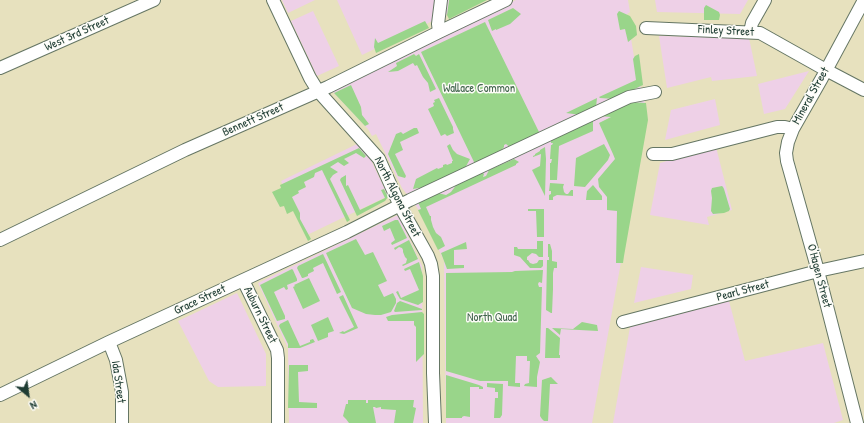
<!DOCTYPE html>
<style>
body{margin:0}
#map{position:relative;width:864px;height:423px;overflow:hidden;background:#e7e1be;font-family:"Patrick Hand",sans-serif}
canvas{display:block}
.north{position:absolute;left:8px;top:375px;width:40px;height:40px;-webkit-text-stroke:3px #fdfcf7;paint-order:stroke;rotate:151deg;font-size:11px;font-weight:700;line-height:16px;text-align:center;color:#1f3d34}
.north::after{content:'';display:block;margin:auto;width:14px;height:18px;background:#1f3d34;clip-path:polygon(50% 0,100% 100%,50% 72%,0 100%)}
</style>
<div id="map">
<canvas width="864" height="423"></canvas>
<div class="north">N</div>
</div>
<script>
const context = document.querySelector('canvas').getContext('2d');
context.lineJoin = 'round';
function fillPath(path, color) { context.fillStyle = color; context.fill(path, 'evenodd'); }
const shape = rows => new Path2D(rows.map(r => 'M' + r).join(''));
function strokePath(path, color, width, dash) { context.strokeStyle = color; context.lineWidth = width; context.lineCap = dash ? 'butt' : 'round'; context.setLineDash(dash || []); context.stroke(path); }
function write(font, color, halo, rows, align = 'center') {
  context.font = font + ' "Patrick Hand",sans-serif'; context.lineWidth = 3; context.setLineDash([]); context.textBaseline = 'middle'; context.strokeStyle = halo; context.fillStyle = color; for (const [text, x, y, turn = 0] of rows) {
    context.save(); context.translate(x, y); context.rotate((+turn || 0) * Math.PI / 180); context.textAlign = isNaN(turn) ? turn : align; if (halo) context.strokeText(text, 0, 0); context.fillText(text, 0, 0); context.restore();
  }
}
fillPath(shape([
 [282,0,315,0,288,13],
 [337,0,476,0,362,55],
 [516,0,628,0,630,12,627,14,637,75,644,97,646,111,630,212,592,423,446,423,444,261,426,222,416,206,402,188,376,134,372,136,368,129,331,90],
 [655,0,748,0,740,14,657,12],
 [313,11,339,66,317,76,291,21],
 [659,36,749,38,757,76,712,81,711,77,667,88],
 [809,71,785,109,764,114,758,84],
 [715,99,720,125,665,140,671,110],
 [357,144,371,160,388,196,307,235,281,181],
 [716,147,732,210,707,217,709,225,650,215,660,163],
 [398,215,422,266,423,423,289,423,288,348,258,283],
 [641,267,693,275,691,289,634,303],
 [237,293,266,354,266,386,218,387,209,381,178,321],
 [729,301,745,361,823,343,843,420,834,423,613,423,630,327]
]), '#eed0e7');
fillPath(shape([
 [449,0,487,0,449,19,447,15],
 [706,5,719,12,720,15,719,20,704,20,704,8],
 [513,8,521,14,510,24,496,30,496,29,492,31,488,20],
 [619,11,630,16,636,26,637,35,628,42,625,29,620,30,617,14],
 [425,21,429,28,376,53,374,47,375,38,378,43],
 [485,22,540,134,511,148,506,144,504,145,504,147,499,153,477,164,474,162,421,52],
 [414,54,416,56,419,54,436,89,430,92,428,83,423,77,417,65,415,66,413,63,398,71,388,72,397,66,396,63],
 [639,54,643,85,614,99,600,98,599,97,636,80,633,59,635,56],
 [351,85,361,107,362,115,369,124,365,126,334,93],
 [439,98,453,127,453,129,454,133,447,136,445,134,441,136,428,109,434,106,433,103,435,102,434,100],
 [597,98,596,107,581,115,566,113],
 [631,102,646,103,648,120,624,256,623,263,616,263,617,211,607,210,607,197,599,187,598,179,615,159,613,154,599,123,611,117,600,116],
 [593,119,593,131,559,146,557,180,550,180,550,163,551,163,552,159,550,159,551,145,552,145,553,143,551,143,551,139],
 [414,128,417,128,419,133,400,142,403,150,395,154,406,176,405,178,398,176,388,154,396,134,401,132,403,134],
 [450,144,453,150,457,154,470,159,464,170,431,186,413,189,416,179,437,168,438,169,443,167,443,165,446,164,447,165,452,163,452,161,453,161,447,146],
 [604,144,610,155,608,160,585,187,574,186,576,158],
 [545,147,546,159,545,196,532,170,540,166,541,154,533,157,533,156,535,155,535,154,540,151,540,150],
 [359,148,366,156,364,158,356,153,344,159,349,163,344,166,338,162,330,167,338,172,333,175,330,179,350,220,347,222,322,170,315,173,314,177,304,182,306,187,298,191,299,193,292,197,300,213,300,219,311,239,308,241,293,211,287,214,284,206,280,207,272,192,281,188,280,185],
 [514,159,519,162,516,164,516,165,426,207,430,216,431,216,431,220,433,227,436,233,441,237,445,246,438,250,418,210,421,209,418,202,438,193,446,195,451,192,457,184,482,172,484,174,483,177,486,176,489,170],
 [346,175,346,186,348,185,360,210,385,198,381,190,384,189,388,197,385,201,357,216,340,180,341,178],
 [550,183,564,184,563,187,564,192,566,194,568,194,571,190,573,190,573,196,557,195,553,197,553,200,549,200,549,195,551,194,551,191,549,191],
 [593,185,602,196,602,200,586,200,587,191],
 [722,186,723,187,724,189,730,209,729,211,724,213,713,214,711,211,712,198,711,191,712,188],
 [528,209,544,209,544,237,537,237,536,211,528,211],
 [395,220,398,220,407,238,392,245,391,243,395,240,390,228,384,231,382,226],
 [356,239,365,255,373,252,387,281,378,285,384,297,393,293,396,299,396,303,391,312,381,315,375,315,366,314,352,308,326,253],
 [409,240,418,259,403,266,402,265,406,263,407,259,405,257,403,252,403,250,402,248,399,247,395,250,394,248],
 [537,241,543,241,543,257,539,257,536,254,532,253,527,257,527,260,528,260,530,263,533,264,537,263,539,260,543,260,543,266,541,268,530,268,520,257,514,255,514,247,517,247,518,249,537,249],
 [466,242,467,249,454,250,454,265,464,265,464,268,447,269,441,253],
 [548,244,550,244,552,251,552,261,557,262,557,268,554,268,553,273,553,289,552,313,551,313,546,310,547,260,549,260,549,257,548,257],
 [323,254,341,292,337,294,323,263,313,268,314,271,308,274,308,276,303,278,302,278,297,268,298,266],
 [419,262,423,276,423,302,418,305,400,299,396,292,398,291,401,298,419,290,410,269,405,271,404,269],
 [292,269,293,270,297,279,297,281,287,285,288,289,286,290,284,287,274,292,285,316,285,319,277,321,260,285],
 [543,270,542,283,539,282,538,284,539,287,542,287,540,353,536,356,540,362,537,377,537,387,524,386,525,384,529,383,530,361,527,361,527,356,516,356,515,383,520,383,520,387,508,386,508,381,480,381,446,371,446,273,512,272,515,271],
 [309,278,320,301,303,309,293,287,295,286,294,285],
 [343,295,358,328,344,334,339,333,343,331,344,332,354,327,339,297],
 [400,301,422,309,422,310,395,312,394,311,397,303],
 [422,312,424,314,424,354,416,362,416,327,414,325,414,321,388,321,386,317,392,315],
 [328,317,334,331,328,333,328,337,318,341,311,325],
 [288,320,300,346,310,342,310,340,313,339,315,342,300,348,288,348,288,344,279,326,280,324],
 [582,322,597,325,598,331,561,329,560,335,552,328,573,329],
 [546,328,548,328,560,338,559,355,560,355,560,358,545,358],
 [289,365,308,365,308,371,298,372,299,402,317,403,317,408,288,408],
 [446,375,479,385,483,387,483,389,479,389,479,387,470,387,470,417,464,416,462,417,462,418,446,418],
 [551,377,558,384,550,384,548,421,544,421,542,419,540,416,542,380],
 [487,383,503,384,502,415,500,418,494,418,495,398,498,398,498,392,495,392,495,388,487,387],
 [348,400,366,400,366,403,368,403,368,400,414,400,413,407,416,408,413,423,394,423,396,410,381,409,381,407,376,408,375,407,373,407,376,423,349,423,346,419,343,416,346,404,348,404]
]), '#99d58a');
const minor = shape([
 [273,0,310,78,318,91,379,159,400,206,428,256,431,264,433,276,433,373,435,423],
 [646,28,760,33,826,70,864,90],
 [439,32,438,24,441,0],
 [750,32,752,23,765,0],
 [0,68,154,0],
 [793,129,788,142,786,153,787,161,818,271,857,423],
 [653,154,672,154,777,127,785,127,793,129,822,78,864,0],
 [0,240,185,150,328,87,439,32,506,0],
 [243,280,277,350,278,358,278,423],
 [623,322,818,271,864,261],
 [109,342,116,360,122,392,122,423],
 [0,395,109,342,347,232,410,200,629,97,655,92]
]);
strokePath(minor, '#657664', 14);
strokePath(minor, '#fff', 12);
write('12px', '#1f3d34', '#fdfcf7', [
 ["Finley Street",726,31,3],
 ["West 3rd Street",77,34,-24],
 ["Mineral Street",811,96,-61],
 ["Bennett Street",253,120,-24],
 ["North Algona Street",397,197,63],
 ["O'Hagen Street",819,276,75],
 ["Pearl Street",743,291,-15],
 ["Grace Street",200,300,-25],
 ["Auburn Street",260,315,64],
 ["Ida Street",118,382,82]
]);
write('12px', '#3e634a', '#fdfcf7', [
 ["Wallace Common",479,89],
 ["North Quad",492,318]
]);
</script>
